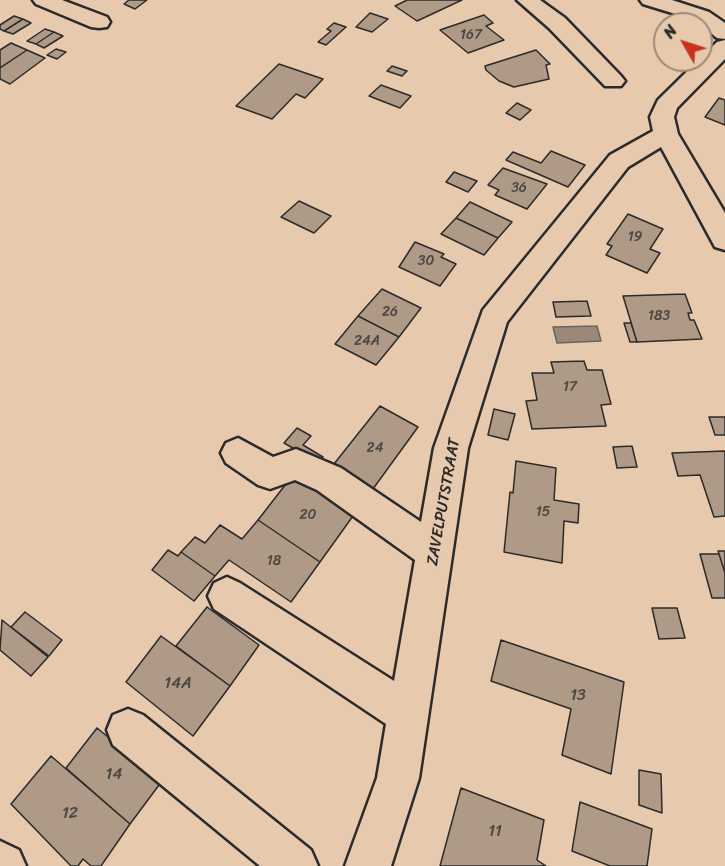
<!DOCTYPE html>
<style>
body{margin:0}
#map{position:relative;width:725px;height:866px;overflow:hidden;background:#e7c9ad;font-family:Sriracha,sans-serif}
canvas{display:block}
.north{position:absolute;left:653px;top:12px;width:60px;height:60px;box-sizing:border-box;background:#e7c9ad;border:2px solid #9c8a79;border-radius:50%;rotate:309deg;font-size:16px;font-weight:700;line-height:24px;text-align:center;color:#2b2b2b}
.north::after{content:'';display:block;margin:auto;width:21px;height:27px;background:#c8321e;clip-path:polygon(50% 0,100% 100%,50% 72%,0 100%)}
</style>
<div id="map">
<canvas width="725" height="866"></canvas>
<div class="north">N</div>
</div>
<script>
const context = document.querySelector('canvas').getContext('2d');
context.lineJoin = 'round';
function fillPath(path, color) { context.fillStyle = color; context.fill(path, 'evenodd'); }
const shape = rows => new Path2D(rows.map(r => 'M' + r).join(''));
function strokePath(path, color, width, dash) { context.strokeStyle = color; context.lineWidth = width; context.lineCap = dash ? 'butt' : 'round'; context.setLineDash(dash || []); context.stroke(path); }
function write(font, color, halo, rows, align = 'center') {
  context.font = font + ' Sriracha,sans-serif'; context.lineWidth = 5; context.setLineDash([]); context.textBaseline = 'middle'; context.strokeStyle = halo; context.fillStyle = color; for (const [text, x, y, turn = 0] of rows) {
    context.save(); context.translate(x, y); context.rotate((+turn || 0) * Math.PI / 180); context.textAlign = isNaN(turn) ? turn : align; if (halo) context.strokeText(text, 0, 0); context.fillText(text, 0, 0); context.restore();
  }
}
const water = shape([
 [597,326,601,341,557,343,553,327,597,326]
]);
fillPath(water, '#9a8978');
strokePath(water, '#6e6359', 1.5);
const building = shape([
 [129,0,147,0,135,9,124,4,129,0],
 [407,0,462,0,417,21,395,6,407,0],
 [370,13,388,19,372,32,356,27,370,13],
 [484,15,493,23,486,26,504,40,468,53,440,30,484,15],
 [14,16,23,19,4,31,0,29,0,25,14,16],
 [23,19,31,23,13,34,4,31,23,19],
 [334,23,346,27,326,45,318,42,331,31,327,29,334,23],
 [45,29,54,32,36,44,27,41,45,29],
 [54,32,63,36,44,48,36,44,54,32],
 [11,43,27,50,0,68,0,50,11,43],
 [56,49,66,52,57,59,47,55,56,49],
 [27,50,45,58,10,84,0,79,0,68,27,50],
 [536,50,550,64,546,65,549,79,514,87,499,81,486,70,485,66,536,50],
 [279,64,323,79,305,98,296,94,272,119,236,106,279,64],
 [392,66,407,71,402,76,387,71,392,66],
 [381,85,411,96,400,108,369,96,381,85],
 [719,98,725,100,725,125,705,117,719,98],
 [517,103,531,110,520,120,506,113,517,103],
 [551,151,585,165,568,187,506,160,513,152,541,163,551,151],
 [503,168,547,184,527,209,495,195,499,190,488,185,503,168],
 [454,172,477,181,468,192,446,182,454,172],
 [299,201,331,216,314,233,281,217,299,201],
 [470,202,512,222,498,238,456,218,470,202],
 [628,214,663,229,650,249,660,253,647,273,606,255,612,246,607,244,628,214],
 [456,218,498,238,484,255,441,234,456,218],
 [415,242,444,254,441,257,456,264,440,286,399,267,415,242],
 [382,289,421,308,399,337,358,316,382,289],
 [685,294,692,313,688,313,690,320,694,320,702,339,637,342,623,296,685,294],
 [587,301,591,316,556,317,553,302,587,301],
 [358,316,399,337,376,365,335,344,358,316],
 [624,323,631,323,637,342,630,342,624,323],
 [584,361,587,370,602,370,611,404,601,405,606,426,532,429,526,401,537,400,532,373,554,373,551,362,584,361],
 [380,406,418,427,370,493,330,469,380,406],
 [494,409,515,414,508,440,488,435,494,409],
 [709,417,725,417,725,435,715,435,709,417],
 [297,428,311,436,303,445,323,457,319,463,284,443,297,428],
 [632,446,637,467,617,468,613,447,632,446],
 [725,451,725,516,714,517,700,475,678,476,672,453,725,451],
 [516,461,556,468,554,500,579,504,578,523,564,521,562,563,504,552,510,492,513,493,516,461],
 [296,471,358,509,320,562,258,520,296,471],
 [258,520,320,562,291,602,229,560,215,576,181,552,195,537,205,543,220,525,242,539,258,520],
 [168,550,178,556,181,552,215,576,194,601,152,570,168,550],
 [718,551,725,551,725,573,719,554,718,551],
 [700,554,719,554,725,573,725,598,712,598,700,554],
 [207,607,259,645,230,686,176,646,207,607],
 [652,608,677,608,685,638,659,639,652,608],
 [25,612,62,640,49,656,11,627,25,612],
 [2,620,48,657,31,676,0,650,2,620],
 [161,636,230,686,193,736,126,682,161,636],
 [501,640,624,682,611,774,562,755,571,709,491,681,501,640],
 [97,728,162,781,130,824,66,768,97,728],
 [51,756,130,824,101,866,91,866,83,859,78,866,71,866,11,804,51,756],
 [639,770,661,774,662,813,639,805,639,770],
 [461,788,544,820,537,860,546,866,440,866,461,788],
 [580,802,652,829,647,866,610,866,572,851,580,802]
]);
fillPath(building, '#af9a87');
strokePath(building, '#2b2b2b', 1.5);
const minor = shape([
 [33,0,62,0,107,17,110,22,107,27,99,28,91,27,36,4,33,0],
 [517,0,540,0,565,18,621,76,625,81,621,86,605,86,549,28,517,0],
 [640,0,672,0,709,12,725,23,725,39,717,38,695,20,643,4,640,0],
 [725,40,725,59,677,108,674,117,678,134,725,213,725,250,715,247,661,147,628,167,507,322,468,448,419,778,391,866,345,866,377,778,386,724,214,609,208,596,214,583,227,577,240,583,394,681,415,560,317,490,295,480,270,489,258,485,226,463,221,453,226,443,238,438,273,457,296,449,341,468,421,522,434,448,483,310,610,155,653,131,650,117,658,100,717,42,725,40],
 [128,709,143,715,311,850,318,866,260,866,113,745,107,730,113,715,128,709],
 [0,841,19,850,26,866,0,866,0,841]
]);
strokePath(minor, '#2b2b2b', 5);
fillPath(minor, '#e7c9ad');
write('14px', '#4c4742', null, [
 ["167",471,35],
 ["36",519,188],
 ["19",635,237],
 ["30",426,261],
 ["26",390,312],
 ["183",659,316],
 ["24A",367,341],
 ["17",570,387],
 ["24",375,448],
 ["15",543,512],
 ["20",308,515],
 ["18",274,561]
]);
write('16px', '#2b2b2b', '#e7c9ad', [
 ["ZAVELPUTSTRAAT",444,502,-80]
]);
write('16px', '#4c4742', null, [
 ["14A",178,684],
 ["13",578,696],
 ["14",114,775],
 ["12",70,814],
 ["11",495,832]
]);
</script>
